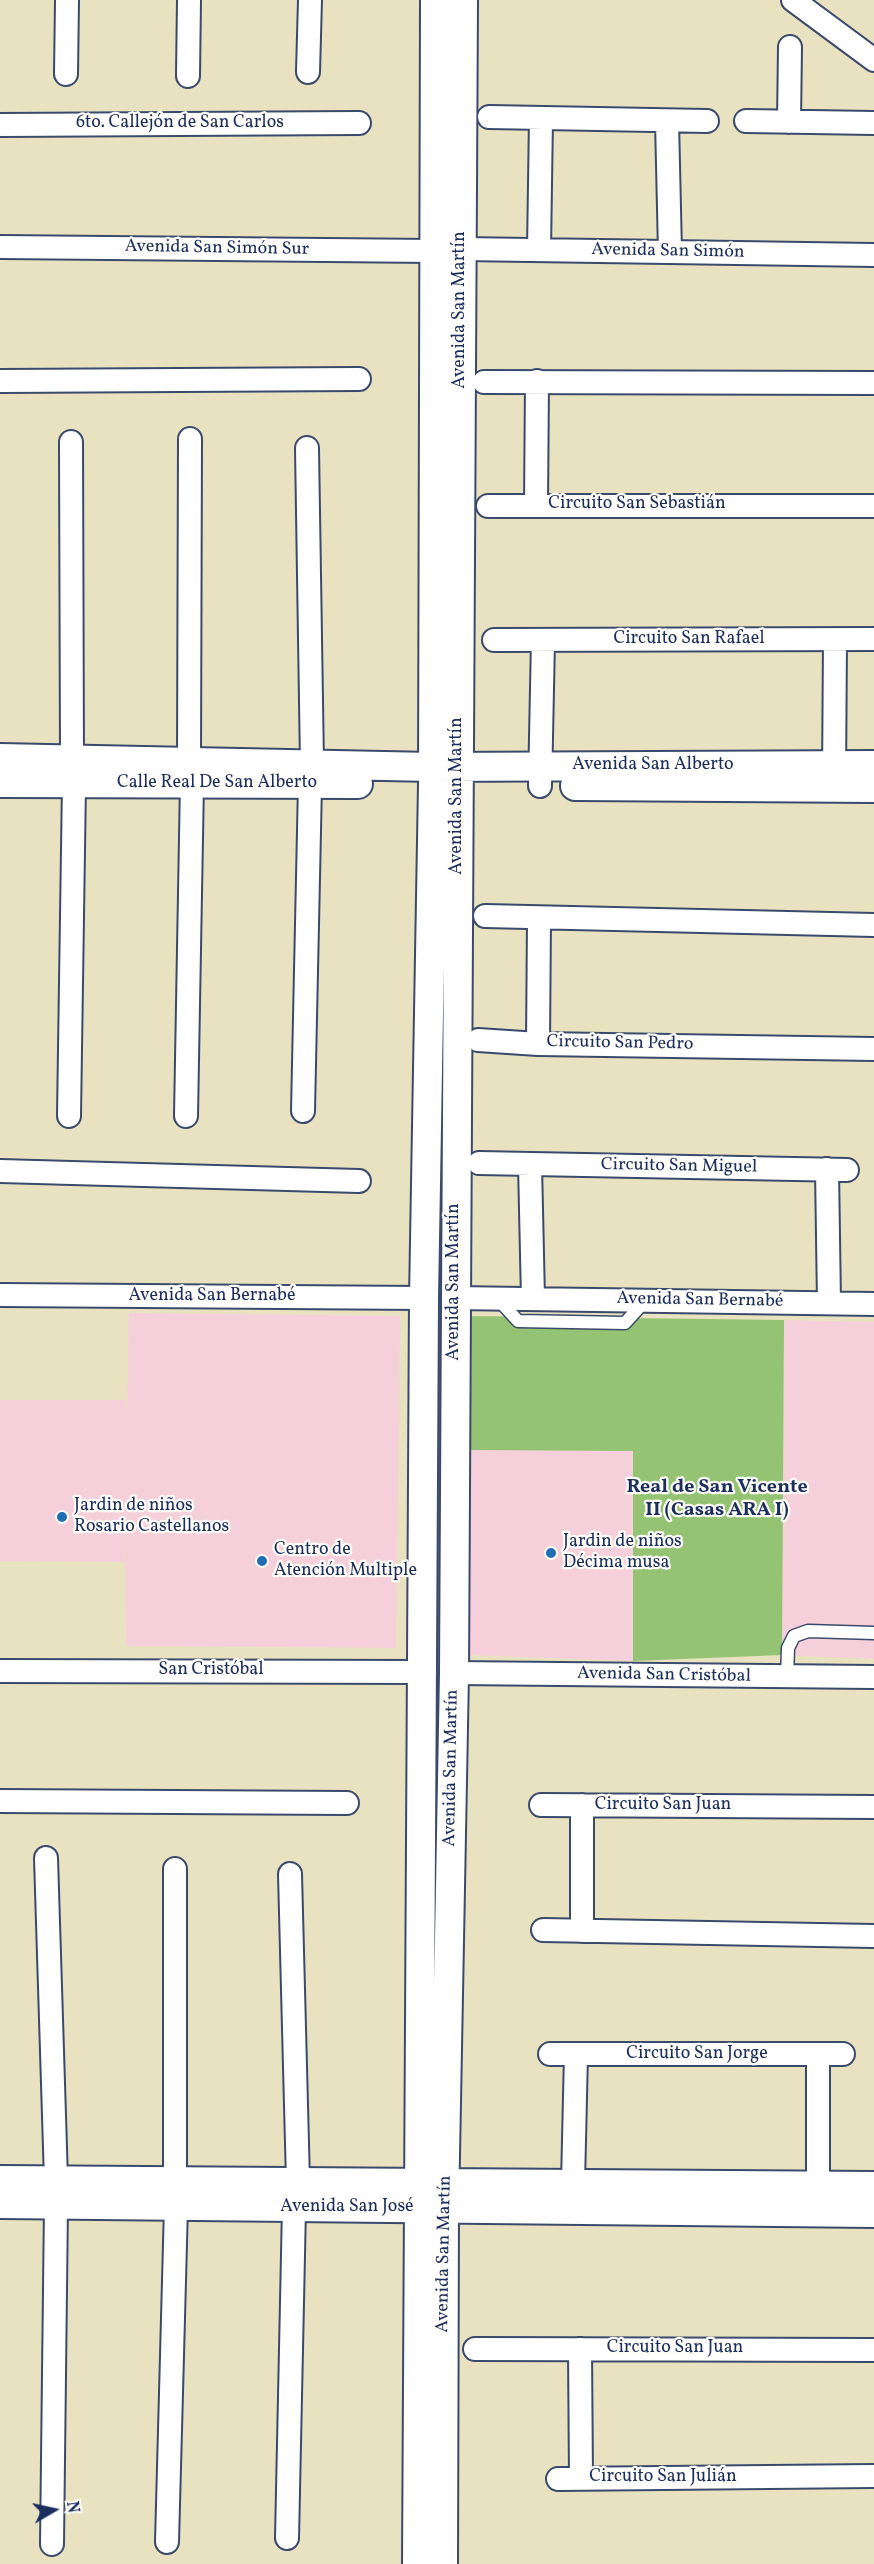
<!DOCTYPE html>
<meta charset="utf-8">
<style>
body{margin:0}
#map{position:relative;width:874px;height:2564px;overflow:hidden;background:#e9e2c0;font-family:Vollkorn,serif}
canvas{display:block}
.north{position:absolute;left:24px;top:2480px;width:60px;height:60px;-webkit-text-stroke:4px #fdfcf7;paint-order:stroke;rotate:81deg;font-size:16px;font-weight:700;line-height:24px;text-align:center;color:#1b2f5e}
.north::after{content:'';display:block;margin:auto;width:21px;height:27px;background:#1b2f5e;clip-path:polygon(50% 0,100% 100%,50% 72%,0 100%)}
</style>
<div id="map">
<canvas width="874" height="2564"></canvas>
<div class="north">N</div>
</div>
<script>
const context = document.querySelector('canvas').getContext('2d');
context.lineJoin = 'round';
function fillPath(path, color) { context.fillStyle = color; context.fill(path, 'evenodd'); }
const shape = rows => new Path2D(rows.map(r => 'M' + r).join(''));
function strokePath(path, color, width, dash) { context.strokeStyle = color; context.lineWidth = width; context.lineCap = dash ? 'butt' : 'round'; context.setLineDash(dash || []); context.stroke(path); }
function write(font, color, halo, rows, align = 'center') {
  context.font = font + ' Vollkorn,serif'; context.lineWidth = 4.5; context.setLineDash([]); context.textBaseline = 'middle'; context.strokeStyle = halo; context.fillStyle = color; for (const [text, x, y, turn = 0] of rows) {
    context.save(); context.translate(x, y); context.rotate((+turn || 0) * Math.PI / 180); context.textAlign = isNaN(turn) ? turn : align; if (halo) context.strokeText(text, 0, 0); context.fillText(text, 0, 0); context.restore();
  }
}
fillPath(shape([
 [129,1313,400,1316,396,1648,126,1646,125,1523,124,1562,0,1561,0,1400,126,1400,127,1415],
 [784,1320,874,1322,874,1659,782,1655],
 [469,1450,633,1451,633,1661,467,1655]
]), '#f5cfda');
fillPath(shape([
 [467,1316,784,1320,782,1655,633,1661,633,1451,469,1450]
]), '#94c473');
const service = shape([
 [498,1299,518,1321,625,1323,644,1302],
 [787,1678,788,1648,794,1636,808,1631,874,1633]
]);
const minor = shape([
 [793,0,874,60],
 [308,72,310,0],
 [66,74,67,0],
 [188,76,189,0],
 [489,117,707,121],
 [667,121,670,252],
 [746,121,874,123],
 [789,122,790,47],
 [0,125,359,123],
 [0,247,434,251],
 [462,249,874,255],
 [539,250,541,118],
 [0,381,359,379],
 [484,382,874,383],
 [71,442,72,761],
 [307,448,312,764],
 [536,505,537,381],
 [488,506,874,506],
 [494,640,873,639],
 [189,760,190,439],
 [834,780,835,640],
 [540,786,543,640],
 [485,916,874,925],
 [478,1040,538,1044,874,1049],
 [538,1044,539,918],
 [303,1111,310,784],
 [69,1116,74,783],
 [186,1116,192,782],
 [479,1163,847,1170],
 [530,1165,533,1299],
 [827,1169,829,1303],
 [0,1171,359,1181],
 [0,1295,424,1298],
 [455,1298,874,1304],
 [0,1671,422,1672],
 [454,1673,874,1677],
 [0,1801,347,1803],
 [541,1805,874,1807],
 [46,1858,56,2180],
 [175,1869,175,2181],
 [290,1874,298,2182],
 [543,1930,874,1936],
 [582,1931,582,1805],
 [550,2054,843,2054],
 [818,2055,818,2185],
 [573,2183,576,2054],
 [475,2349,874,2350],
 [580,2349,581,2479],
 [558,2479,874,2476],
 [287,2538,294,2207],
 [167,2542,176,2206],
 [52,2544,56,2205]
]);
const tertiary = shape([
 [0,758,432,767,874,765],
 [0,783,358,784],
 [575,786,874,788],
 [0,2180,874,2186],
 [0,2204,874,2213],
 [417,2564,424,1298,433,784,435,0],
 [443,2564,444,2209,454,1673,463,0]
]);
strokePath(service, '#3a4a6d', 15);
strokePath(minor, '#3a4a6d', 26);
strokePath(tertiary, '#3a4a6d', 32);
strokePath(service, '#fff', 12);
strokePath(minor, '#fff', 22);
strokePath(tertiary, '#fff', 28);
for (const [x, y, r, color] of [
 [62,1517,6,"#1f6fb2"],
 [551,1553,6,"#1f6fb2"],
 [262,1561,6,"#1f6fb2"]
]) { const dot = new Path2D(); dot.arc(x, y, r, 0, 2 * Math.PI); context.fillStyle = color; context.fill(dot); strokePath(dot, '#fdfcf7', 2); }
write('18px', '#1b2f5e', '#fdfcf7', [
 ["6to. Callejón de San Carlos",180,124],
 ["Avenida San Simón Sur",217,249,1],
 ["Avenida San Simón",668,252,1],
 ["Avenida San Martín",461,310,-90],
 ["Circuito San Sebastián",637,505],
 ["Circuito San Rafael",689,640],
 ["Avenida San Alberto",653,766],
 ["Calle Real De San Alberto",217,784],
 ["Avenida San Martín",458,796,-90],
 ["Circuito San Pedro",620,1044,1],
 ["Circuito San Miguel",679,1167,1],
 ["Avenida San Martín",455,1282,-90],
 ["Avenida San Bernabé",212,1297],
 ["Avenida San Bernabé",700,1301,1],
 ["San Cristóbal",211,1671],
 ["Avenida San Cristóbal",664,1676,1],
 ["Avenida San Martín",452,1768,-89],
 ["Circuito San Juan",663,1806],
 ["Circuito San Jorge",697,2055],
 ["Avenida San José",347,2208],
 ["Avenida San Martín",445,2254,-89],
 ["Circuito San Juan",675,2349],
 ["Circuito San Julián",663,2478]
]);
write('18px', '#1b2f5e', '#fdfcf7', [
 ["Jardin de niños",74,1507],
 ["Rosario Castellanos",74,1528],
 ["Jardin de niños",563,1543],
 ["Décima musa",563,1564],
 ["Centro de",274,1551],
 ["Atención Multiple",274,1572]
], 'left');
write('bold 20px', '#1b2f5e', '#fdfcf7', [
 ["Real de San Vicente",717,1488],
 ["II (Casas ARA I)",717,1511]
]);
</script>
